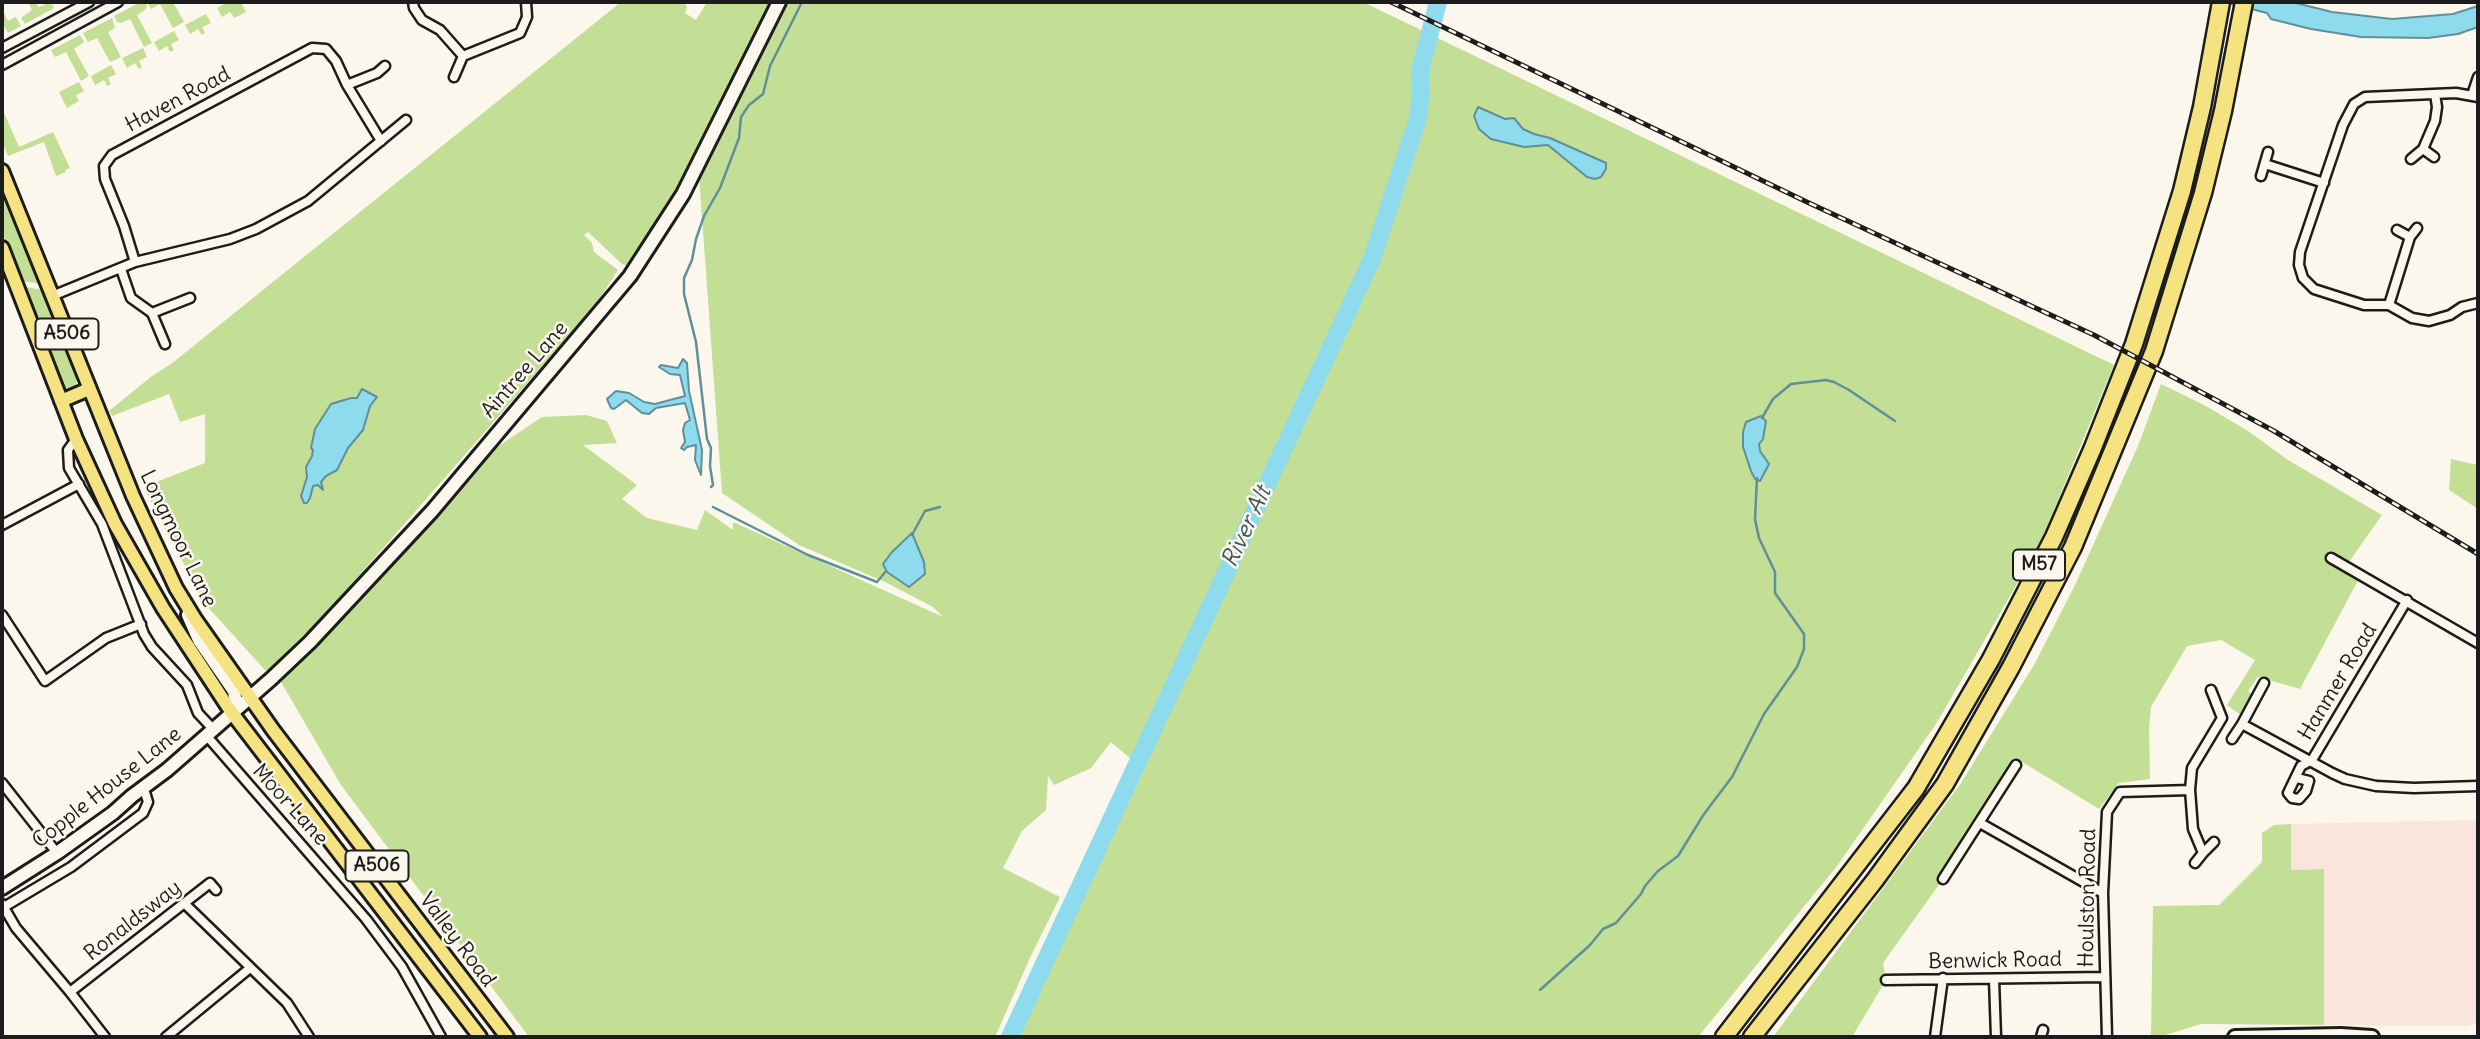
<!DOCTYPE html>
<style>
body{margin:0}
#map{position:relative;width:2480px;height:1039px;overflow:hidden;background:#fbf7ec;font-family:Delius,sans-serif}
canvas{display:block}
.frame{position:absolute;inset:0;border:4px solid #1c1c1c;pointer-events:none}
</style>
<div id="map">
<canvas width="2480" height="1039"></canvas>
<div class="frame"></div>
</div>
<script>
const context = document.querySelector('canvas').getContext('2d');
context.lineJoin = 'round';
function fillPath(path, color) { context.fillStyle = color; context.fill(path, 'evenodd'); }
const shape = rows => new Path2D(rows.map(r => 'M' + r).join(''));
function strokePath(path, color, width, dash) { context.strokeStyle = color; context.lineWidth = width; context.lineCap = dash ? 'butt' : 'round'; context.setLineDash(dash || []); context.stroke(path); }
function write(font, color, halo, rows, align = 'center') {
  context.font = font + ' Delius,sans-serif'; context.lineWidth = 5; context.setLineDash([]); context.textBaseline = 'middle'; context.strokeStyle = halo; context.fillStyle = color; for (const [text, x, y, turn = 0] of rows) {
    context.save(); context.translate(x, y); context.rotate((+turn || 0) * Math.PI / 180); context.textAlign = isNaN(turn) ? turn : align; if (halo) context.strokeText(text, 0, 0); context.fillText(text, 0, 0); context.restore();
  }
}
fillPath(shape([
 [2478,820,2476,1023,2468,1026,2324,1025,2324,869,2291,870,2291,824]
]), '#f9e5db');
fillPath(shape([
 [28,2,34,2,39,7,51,2,54,8,25,24,21,18,32,10],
 [141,2,144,2,147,6,145,10,137,15,152,43,144,47,130,19,121,23,117,22,114,16],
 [147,2,173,2,184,22,173,28,160,4,151,9],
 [228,2,241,2,246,12,234,18,230,12,222,17,217,8],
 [621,2,684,2,687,7,685,13,696,20,707,2,770,3,701,153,657,228,631,265,628,266,622,264,588,232,584,235,592,243,594,252,618,270,594,307,329,610,268,671,265,670,205,604,146,492,151,484,205,463,205,414,180,422,169,394,112,416,109,411,152,376,171,364],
 [368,393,376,395,370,406,363,430,348,448,337,470,325,476,321,482,323,487,313,486,310,498,301,496,307,477,306,467,312,456,315,429,322,418],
 [787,2,1363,2,2114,365,2039,546,1936,724,1837,866,1698,1037,1018,1037,1144,770,1111,742,1091,768,1054,785,1048,776,1046,810,1022,831,1003,868,1060,897,1029,960,995,1037,529,1037,341,785,281,682,398,560,488,453,542,417,586,415,607,421,617,443,583,445,637,485,622,499,647,518,697,530,705,510,733,530,733,522,943,617,933,607,885,582,799,545,722,493,699,176,757,55],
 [2,9,8,21,16,17,21,26,8,33,2,22],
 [206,14,211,23,202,27,205,33,202,35,198,29,190,34,185,25],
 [112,18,115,28,108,32,121,57,110,62,97,38,88,42,83,33],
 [174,31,179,40,171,44,174,50,170,52,167,46,159,51,154,42],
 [80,35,84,42,74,49,89,76,81,81,66,52,55,57,51,50],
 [143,48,147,57,139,61,142,67,139,69,135,63,127,68,122,58],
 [111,65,116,74,108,78,111,84,107,86,104,80,95,85,91,76],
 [79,82,84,91,76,95,79,101,67,108,59,92],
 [2,108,19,147,53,132,70,168,65,170,66,172,56,176,44,142,8,156,2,142],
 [2,189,41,284,22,281,2,231],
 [26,287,42,290,77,374,76,386,66,389,61,384],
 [2161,384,2206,406,2248,431,2288,460,2382,515,2346,566,2361,575,2300,689,2258,677,2248,691,2256,697,2242,716,2227,705,2255,660,2221,640,2187,646,2151,707,2149,728,2150,779,2119,783,2099,809,2019,760,1943,879,1883,963,1886,980,1852,1037,1773,1037,1961,783,2034,665,2075,585,2138,446],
 [2451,459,2478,465,2478,509,2449,490],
 [2291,824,2291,870,2324,869,2324,1025,2201,1024,2159,1037,2151,1037,2153,906,2219,905,2262,862,2262,833,2274,825]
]), '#c3de95');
const water = shape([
 [2224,2,2292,2,2332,12,2392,19,2453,14,2478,6,2478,27,2458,34,2428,38,2361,37,2311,29,2271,19,2267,13,2224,2],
 [1478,107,1505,119,1514,118,1523,129,1534,134,1550,138,1606,163,1606,169,1601,177,1595,179,1587,177,1548,145,1524,147,1491,139,1479,129,1474,116,1478,107],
 [683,359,687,363,689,391,702,450,701,475,695,460,696,445,687,447,684,450,681,448,685,442,683,430,685,423,690,420,685,403,656,408,649,414,642,413,626,400,614,409,611,408,607,399,616,391,629,393,644,402,655,404,685,396,680,375,670,374,659,367,661,365,678,368,683,359],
 [362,389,377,397,370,406,363,430,348,448,337,470,326,476,321,482,323,490,318,485,313,486,310,498,307,503,304,503,301,496,307,477,306,467,312,456,313,450,311,448,315,429,331,404,351,398,357,398,362,389],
 [1761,416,1766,421,1763,439,1759,444,1760,451,1769,464,1760,481,1755,479,1751,471,1743,447,1743,432,1746,422,1761,416],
 [912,533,924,562,925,574,909,587,887,572,883,564,892,552,912,533]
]);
fillPath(water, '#8edbee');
strokePath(water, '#608f9a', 2);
strokePath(shape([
 [1762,418,1773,399,1791,384,1826,380,1834,382,1849,390,1895,421],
 [711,487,713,485,710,466,711,448,707,439,696,342,684,294,684,278,692,260,696,239,704,216,720,188,739,138,741,117,749,105,763,94,770,66,802,2],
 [713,507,808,555,877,582,886,571],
 [912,535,925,511,940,507],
 [1540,990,1590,945,1603,929,1616,923,1641,894,1645,886,1658,871,1678,856,1704,814,1732,777,1764,714,1797,667,1804,649,1804,634,1775,593,1775,572,1759,538,1755,519,1757,478]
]), '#608f9a', 2.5);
strokePath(shape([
 [1010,1037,1372,259,1418,118,1421,94,1420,71,1438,2]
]), '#8edbee', 18);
const street = shape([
 [413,2,414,8,422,20,440,30,463,56],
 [2,48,89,2],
 [2,65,118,2],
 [454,77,463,56,520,33,527,17,526,2],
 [347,85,377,73,385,66],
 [2472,95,2478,77],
 [2478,97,2456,93,2365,97,2354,104,2343,125,2300,252,2299,265,2303,278,2314,289,2364,305,2389,305,2412,318,2429,321,2450,315,2462,307,2478,303],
 [2423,149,2434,157],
 [2411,159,2423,149,2435,121,2437,107,2435,94],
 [2265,164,2324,183],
 [2261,176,2268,152],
 [2397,230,2410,237],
 [135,262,124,226,105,179,104,166,112,155,312,48,326,49,336,61,347,85,381,141],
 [121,269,131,298,152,313,165,344],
 [52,296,135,262,230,239,256,229,308,201,406,120],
 [2389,305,2410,237,2417,228],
 [152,313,190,298],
 [76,439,68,450,69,468,102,524,144,634,152,647,187,685,198,713,213,729],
 [2,525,79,484],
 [2331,558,2478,643],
 [2,615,45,681,106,638,141,624],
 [2264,683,2242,724,2332,773,2345,779,2376,786,2414,788,2478,786],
 [2211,690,2222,718,2192,768,2190,790,2193,829,2203,853,2214,842],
 [206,735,366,919,402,967,441,1037],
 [2232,739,2242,724],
 [2297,778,2309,781,2306,791,2299,799,2292,798,2288,793,2301,766,2312,760,2407,600],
 [2,783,57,853],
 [1980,823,2103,893],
 [2195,863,2203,853],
 [1943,879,2016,765],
 [184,903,287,1003,309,1037],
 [2,904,16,928,70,992,105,1037],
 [4,907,71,867,143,813,148,802,144,789],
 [1994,979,1996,1037],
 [1886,980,2104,977],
 [70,992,210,883,216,890],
 [166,1037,250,968],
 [1935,1037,1943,978],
 [2041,1037,2043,1030],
 [2107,1037,2103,893,2107,812,2120,792,2190,790]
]);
const secondary = shape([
 [188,615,199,640,234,691,236,703,232,712],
 [2,888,57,853,113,813,132,796,167,770,271,679,310,642,432,511,630,276,683,194,779,2],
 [2235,1037,2341,1035,2372,1037]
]);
const primary = shape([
 [2,171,133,496,176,588,195,619,273,730,507,1037],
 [2,248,76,439,115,524,163,608,232,713,480,1037],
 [61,401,89,389]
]);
const highway = shape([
 [1724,1037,1916,788,1991,659,2054,537,2092,450,2134,344,2182,191,2202,107,2221,2],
 [1752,1037,1875,880,1945,784,2011,667,2073,547,2154,351,2203,193,2223,111,2244,2]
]);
strokePath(street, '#1c1c1c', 13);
strokePath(secondary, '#1c1c1c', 18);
strokePath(primary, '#1c1c1c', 18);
strokePath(highway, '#1c1c1c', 21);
strokePath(street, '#fbf7ec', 8);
strokePath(secondary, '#fbf7ec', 12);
strokePath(primary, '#f5e382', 12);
strokePath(highway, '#f5e382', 16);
const rail = shape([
 [1391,2,1809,203,2094,335,2274,431,2478,554]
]);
strokePath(rail, '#1c1c1c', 5);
strokePath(rail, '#fbf7ec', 2.5, [8]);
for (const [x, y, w] of [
 [67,334,63],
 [2039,565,52],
 [377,866,63]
]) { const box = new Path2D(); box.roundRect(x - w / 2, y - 15.5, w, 31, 5); context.fillStyle = '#fbf7ec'; context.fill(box); strokePath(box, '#1c1c1c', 2); }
write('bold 19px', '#1c1c1c', null, [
 ["A506",67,334],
 ["M57",2039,565],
 ["A506",377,866]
]);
write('21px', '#1c1c1c', '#fbf7ec', [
 ["Haven Road",178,100,-28],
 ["Aintree Lane",525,370,-49],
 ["Longmoor Lane",178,539,64],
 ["Hanmer Road",2338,682,-59],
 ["Copple House Lane",107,788,-38],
 ["Moor Lane",290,805,48],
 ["Houlston Road",2088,898,-89],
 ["Ronaldsway",133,921,-38],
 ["Valley Road",457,940,53],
 ["Benwick Road",1995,961,-1]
]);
write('italic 23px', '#3e555b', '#fbf7ec', [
 ["River Alt",1247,527,-65]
]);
</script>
